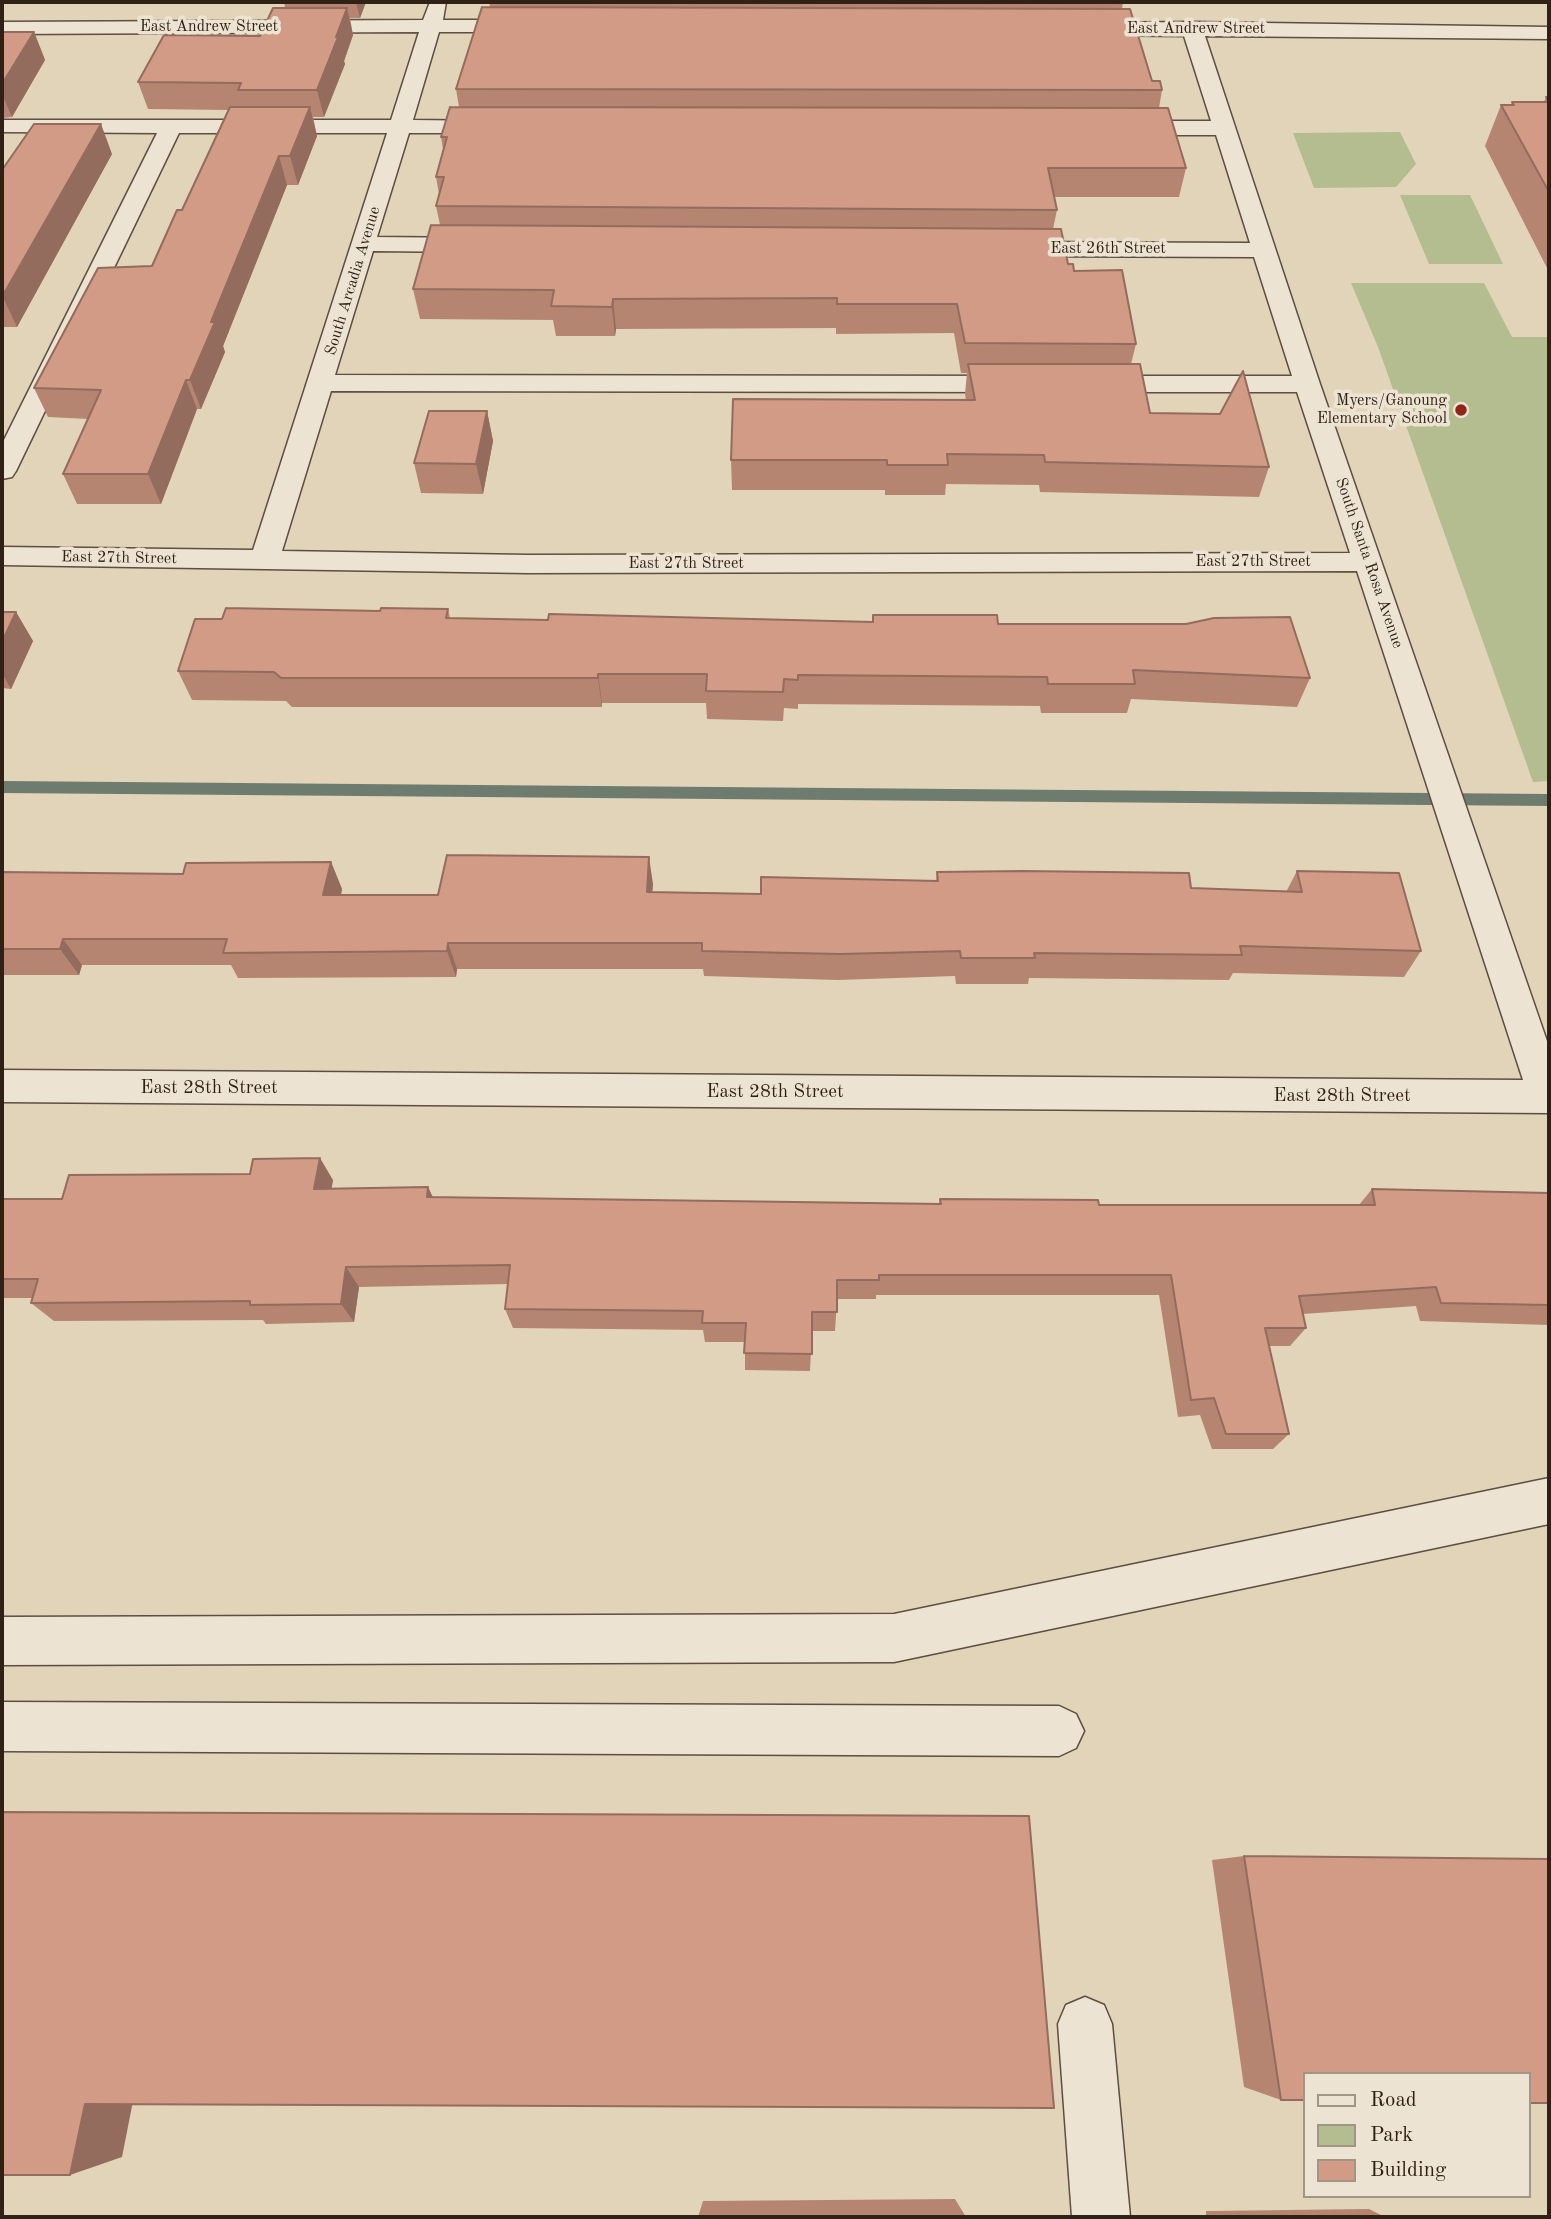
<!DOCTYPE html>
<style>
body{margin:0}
#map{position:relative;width:1551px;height:2219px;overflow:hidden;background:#e2d4b9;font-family:"Old Standard TT",serif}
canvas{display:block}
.frame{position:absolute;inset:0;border:4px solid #302117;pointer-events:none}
.legend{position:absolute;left:1303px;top:2072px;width:228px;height:126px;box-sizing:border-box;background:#ece3d2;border:2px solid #a19587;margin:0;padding:9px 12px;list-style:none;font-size:21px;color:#302117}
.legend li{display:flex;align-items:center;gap:14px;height:35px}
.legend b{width:35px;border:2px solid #a19587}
</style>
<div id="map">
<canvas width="1551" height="2219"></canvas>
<div class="frame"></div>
<ul class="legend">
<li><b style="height:9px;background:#ece3d2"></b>Road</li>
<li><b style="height:19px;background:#b3bd8f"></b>Park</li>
<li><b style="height:19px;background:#d29b85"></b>Building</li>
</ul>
</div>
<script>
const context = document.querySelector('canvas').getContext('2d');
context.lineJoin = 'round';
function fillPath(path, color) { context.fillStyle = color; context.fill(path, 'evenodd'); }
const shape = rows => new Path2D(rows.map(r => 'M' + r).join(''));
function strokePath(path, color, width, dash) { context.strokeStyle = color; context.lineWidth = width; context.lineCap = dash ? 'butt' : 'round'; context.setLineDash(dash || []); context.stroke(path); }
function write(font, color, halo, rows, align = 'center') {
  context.font = font + ' "Old Standard TT",serif'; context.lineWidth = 7; context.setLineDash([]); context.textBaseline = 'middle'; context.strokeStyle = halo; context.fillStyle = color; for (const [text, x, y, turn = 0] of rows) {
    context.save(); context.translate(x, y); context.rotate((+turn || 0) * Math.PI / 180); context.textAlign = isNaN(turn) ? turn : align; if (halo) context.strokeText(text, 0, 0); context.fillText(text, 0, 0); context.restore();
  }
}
fillPath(shape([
 [1400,132,1416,164,1396,187,1314,188,1293,133],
 [1400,195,1470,195,1503,264,1429,264],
 [1351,283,1484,283,1512,337,1549,337,1549,781,1533,782,1378,347]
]), '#b3bd8f');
fillPath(shape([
 [2,781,1549,794,1549,806,2,793,2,781]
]), '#6d7c6f');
const minor = shape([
 [430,2,446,2,443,20,528,20,535,22,538,26,535,30,528,32,439,32,413,120,497,121,505,122,508,127,505,132,497,133,409,133,377,237,477,238,485,240,489,245,485,250,477,252,373,251,335,375,1019,376,1028,378,1032,384,1028,390,1019,392,331,391,282,551,528,555,1350,553,1297,392,1093,392,1084,390,1080,384,1084,378,1093,376,1292,376,1254,257,1013,256,1005,254,1001,249,1005,244,1013,242,1250,243,1216,135,1120,135,1112,133,1109,128,1112,123,1120,121,1211,121,1184,36,1085,35,1078,33,1075,29,1078,25,1085,23,1192,22,1549,27,1549,39,1205,36,1320,384,1549,1047,1549,1113,2,1102,2,1070,1523,1080,1357,571,528,573,2,565,2,547,253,550,387,133,179,133,16,471,12,477,2,479,2,444,157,133,2,132,2,120,391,120,419,32,2,34,2,22,423,20,430,2],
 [1549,1478,1549,1524,894,1662,2,1665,2,1617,894,1614,1549,1478],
 [2,1702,1059,1706,1076,1714,1084,1731,1076,1748,1059,1756,2,1751,2,1702],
 [1085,1997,1104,2005,1112,2024,1130,2217,1072,2217,1058,2024,1066,2005,1085,1997]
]);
strokePath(minor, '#5c4e40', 3);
fillPath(minor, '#ece3d2');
fillPath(shape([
 [284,2,366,2,360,18,350,18,353,35,344,61,345,64,324,117,313,117,317,136,298,185,287,185,223,346,225,352,201,409,197,409,161,504,77,504,63,474,88,419,48,417,34,388,152,266,182,210,228,110,148,109,138,82,260,36,285,8],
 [489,2,1123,2,1122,9,1152,81,1162,90,1159,108,1186,168,1179,197,1054,197,1057,210,1053,229,1068,264,1136,344,1131,364,1150,413,1269,467,1259,497,1040,492,1039,485,946,484,945,495,885,495,885,490,732,490,731,460,966,400,965,394,967,373,961,373,954,333,836,334,836,328,616,329,615,336,556,336,553,320,420,319,413,289,440,225,436,206,439,194,436,177,443,149,441,137,459,107,456,89,490,7],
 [2,32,34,32,45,60,12,117,2,118],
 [1546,97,1549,97,1549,272,1485,146,1501,105,1511,105,1512,102,1544,102],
 [112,154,17,327,2,327,2,170],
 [487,411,493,441,483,494,421,493,414,463],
 [448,609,450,618,548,620,872,622,873,615,998,624,1310,678,1297,707,1131,699,1127,713,1041,713,1040,706,798,704,798,709,784,708,783,721,707,719,706,703,602,703,602,707,292,707,286,701,192,700,178,671,222,619],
 [2,612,16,612,33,641,11,689,2,688],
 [331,862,342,889,341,895,438,895,653,884,652,892,761,894,936,880,937,872,1191,888,1286,892,1297,871,1421,951,1404,977,1233,973,1229,980,1029,978,1028,984,956,984,955,976,838,980,704,976,703,969,457,969,456,977,238,978,231,965,82,965,79,975,2,975,2,872,183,874],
 [333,1180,331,1189,428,1187,433,1198,939,1204,940,1199,1099,1205,1359,1205,1372,1189,1549,1193,1549,1325,1420,1321,1416,1306,1303,1314,1306,1328,1290,1346,1269,1346,1289,1434,1273,1449,1212,1449,1200,1415,1178,1417,1159,1295,876,1295,876,1299,837,1299,835,1331,812,1331,810,1371,745,1370,745,1342,705,1342,703,1330,513,1328,505,1309,508,1284,359,1287,354,1322,266,1324,263,1320,54,1321,31,1303,33,1298,2,1298,2,1199,62,1199],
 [1244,1856,1281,2100,1244,2087,1212,1860],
 [955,2199,966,2217,698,2217,703,2201],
 [1369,2209,1385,2217,1206,2217,1206,2211]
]), '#b58572');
fillPath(shape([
 [356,2,366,2,360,18],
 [347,8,353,35,344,61,345,64,324,117,317,90],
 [34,32,45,60,12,117,2,94,2,84],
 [310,107,317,136,298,185,290,156],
 [101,124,112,154,17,327,3,297],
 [279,156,287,185,223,346,225,352,201,409,190,380,211,322],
 [613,299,616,329,615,336,612,307],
 [186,380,197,409,161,504,148,474],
 [487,411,493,441,483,494,476,464],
 [16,612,33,641,11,689,2,673,2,642],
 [598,674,602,703,602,707,598,678],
 [649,857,653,884,650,919,647,892],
 [331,862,342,889,335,922,323,895],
 [63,939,82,965,79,975,60,949],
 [448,943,457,969,456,977,447,951],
 [320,1158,333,1180,328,1210,314,1189],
 [428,1187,438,1208,427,1197],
 [346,1267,359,1287,354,1322,341,1304],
 [135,2091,122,2157,70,2175,85,2104]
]), '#936c5d');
const building = shape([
 [482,7,1130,9,1152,81,1160,81,1162,90,456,89,482,7],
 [273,8,347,8,336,37,338,37,317,90,238,90,241,83,138,82,164,35,260,36,273,8],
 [2,32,34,32,2,84,2,32],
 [1546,97,1549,97,1549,192,1501,105,1514,105,1512,102,1549,102,1546,97],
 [230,107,310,107,290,156,279,156,211,322,215,322,190,380,186,380,148,474,63,474,101,390,34,388,98,268,152,266,177,210,182,210,230,107],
 [450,107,1168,108,1186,168,1048,168,1057,210,436,206,444,177,436,177,447,137,441,137,450,107],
 [34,124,101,124,2,297,2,170,34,124],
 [431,225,1061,229,1068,264,1073,264,1074,271,1122,270,1136,344,965,343,957,304,837,304,837,298,613,299,612,307,551,306,554,290,413,289,431,225],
 [968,364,1140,364,1150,413,1220,414,1243,371,1269,467,1045,462,1044,455,947,454,948,465,887,465,887,460,731,460,733,399,975,400,968,364],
 [429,411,487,411,476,464,414,463,429,411],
 [226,608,380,611,381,608,448,609,446,618,548,620,549,614,873,622,873,615,997,615,998,624,1186,624,1214,618,1290,617,1310,678,1133,670,1135,684,1048,684,1047,677,798,675,798,680,784,679,783,692,706,691,707,674,598,674,598,678,281,678,274,672,178,671,195,619,222,619,226,608],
 [2,612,16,612,2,642,2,612],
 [447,855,649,857,647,892,761,894,761,877,938,881,937,872,1022,871,1189,873,1191,888,1302,892,1297,871,1399,873,1421,951,1240,946,1242,955,1034,953,1035,958,961,958,960,951,840,954,702,951,702,943,448,943,447,951,223,953,227,939,63,939,60,949,2,949,2,872,183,874,186,863,331,862,323,895,438,895,447,855],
 [320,1158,314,1189,428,1187,427,1197,941,1204,940,1199,1098,1200,1099,1205,1375,1205,1372,1189,1549,1193,1549,1305,1441,1303,1436,1287,1299,1296,1306,1328,1265,1328,1289,1434,1226,1434,1214,1398,1191,1400,1171,1275,879,1275,879,1280,837,1280,837,1312,812,1312,812,1354,744,1353,746,1323,702,1323,703,1311,505,1309,510,1265,346,1267,341,1304,250,1305,250,1301,31,1303,38,1279,2,1279,2,1199,62,1199,69,1175,250,1174,253,1159,320,1158],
 [2,1812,1029,1816,1054,2108,85,2104,70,2175,2,2175,2,1812],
 [1244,1856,1549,1859,1549,2103,1528,2103,1528,2074,1304,2074,1304,2100,1281,2100,1244,1856]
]);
fillPath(building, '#d29b85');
strokePath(building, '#936c5d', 2);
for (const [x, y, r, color] of [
 [1461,410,7,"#8f2418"]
]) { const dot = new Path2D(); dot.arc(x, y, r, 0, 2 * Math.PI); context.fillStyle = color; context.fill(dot); strokePath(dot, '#ece3d2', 2.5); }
write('16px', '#302117', '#ece3d2', [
 ["East Andrew Street",209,27],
 ["East Andrew Street",1196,29],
 ["East 26th Street",1108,249],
 ["South Arcadia Avenue",353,281,-73],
 ["East 27th Street",119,558,1],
 ["East 27th Street",1253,562],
 ["South Santa Rosa Avenue",1369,563,71],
 ["East 27th Street",686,564]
]);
write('16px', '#302117', '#ece3d2', [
 ["Myers/Ganoung",1447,401],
 ["Elementary School",1447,419]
], 'right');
write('19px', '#302117', '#ece3d2', [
 ["East 28th Street",209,1088],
 ["East 28th Street",775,1092],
 ["East 28th Street",1342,1096]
]);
</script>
